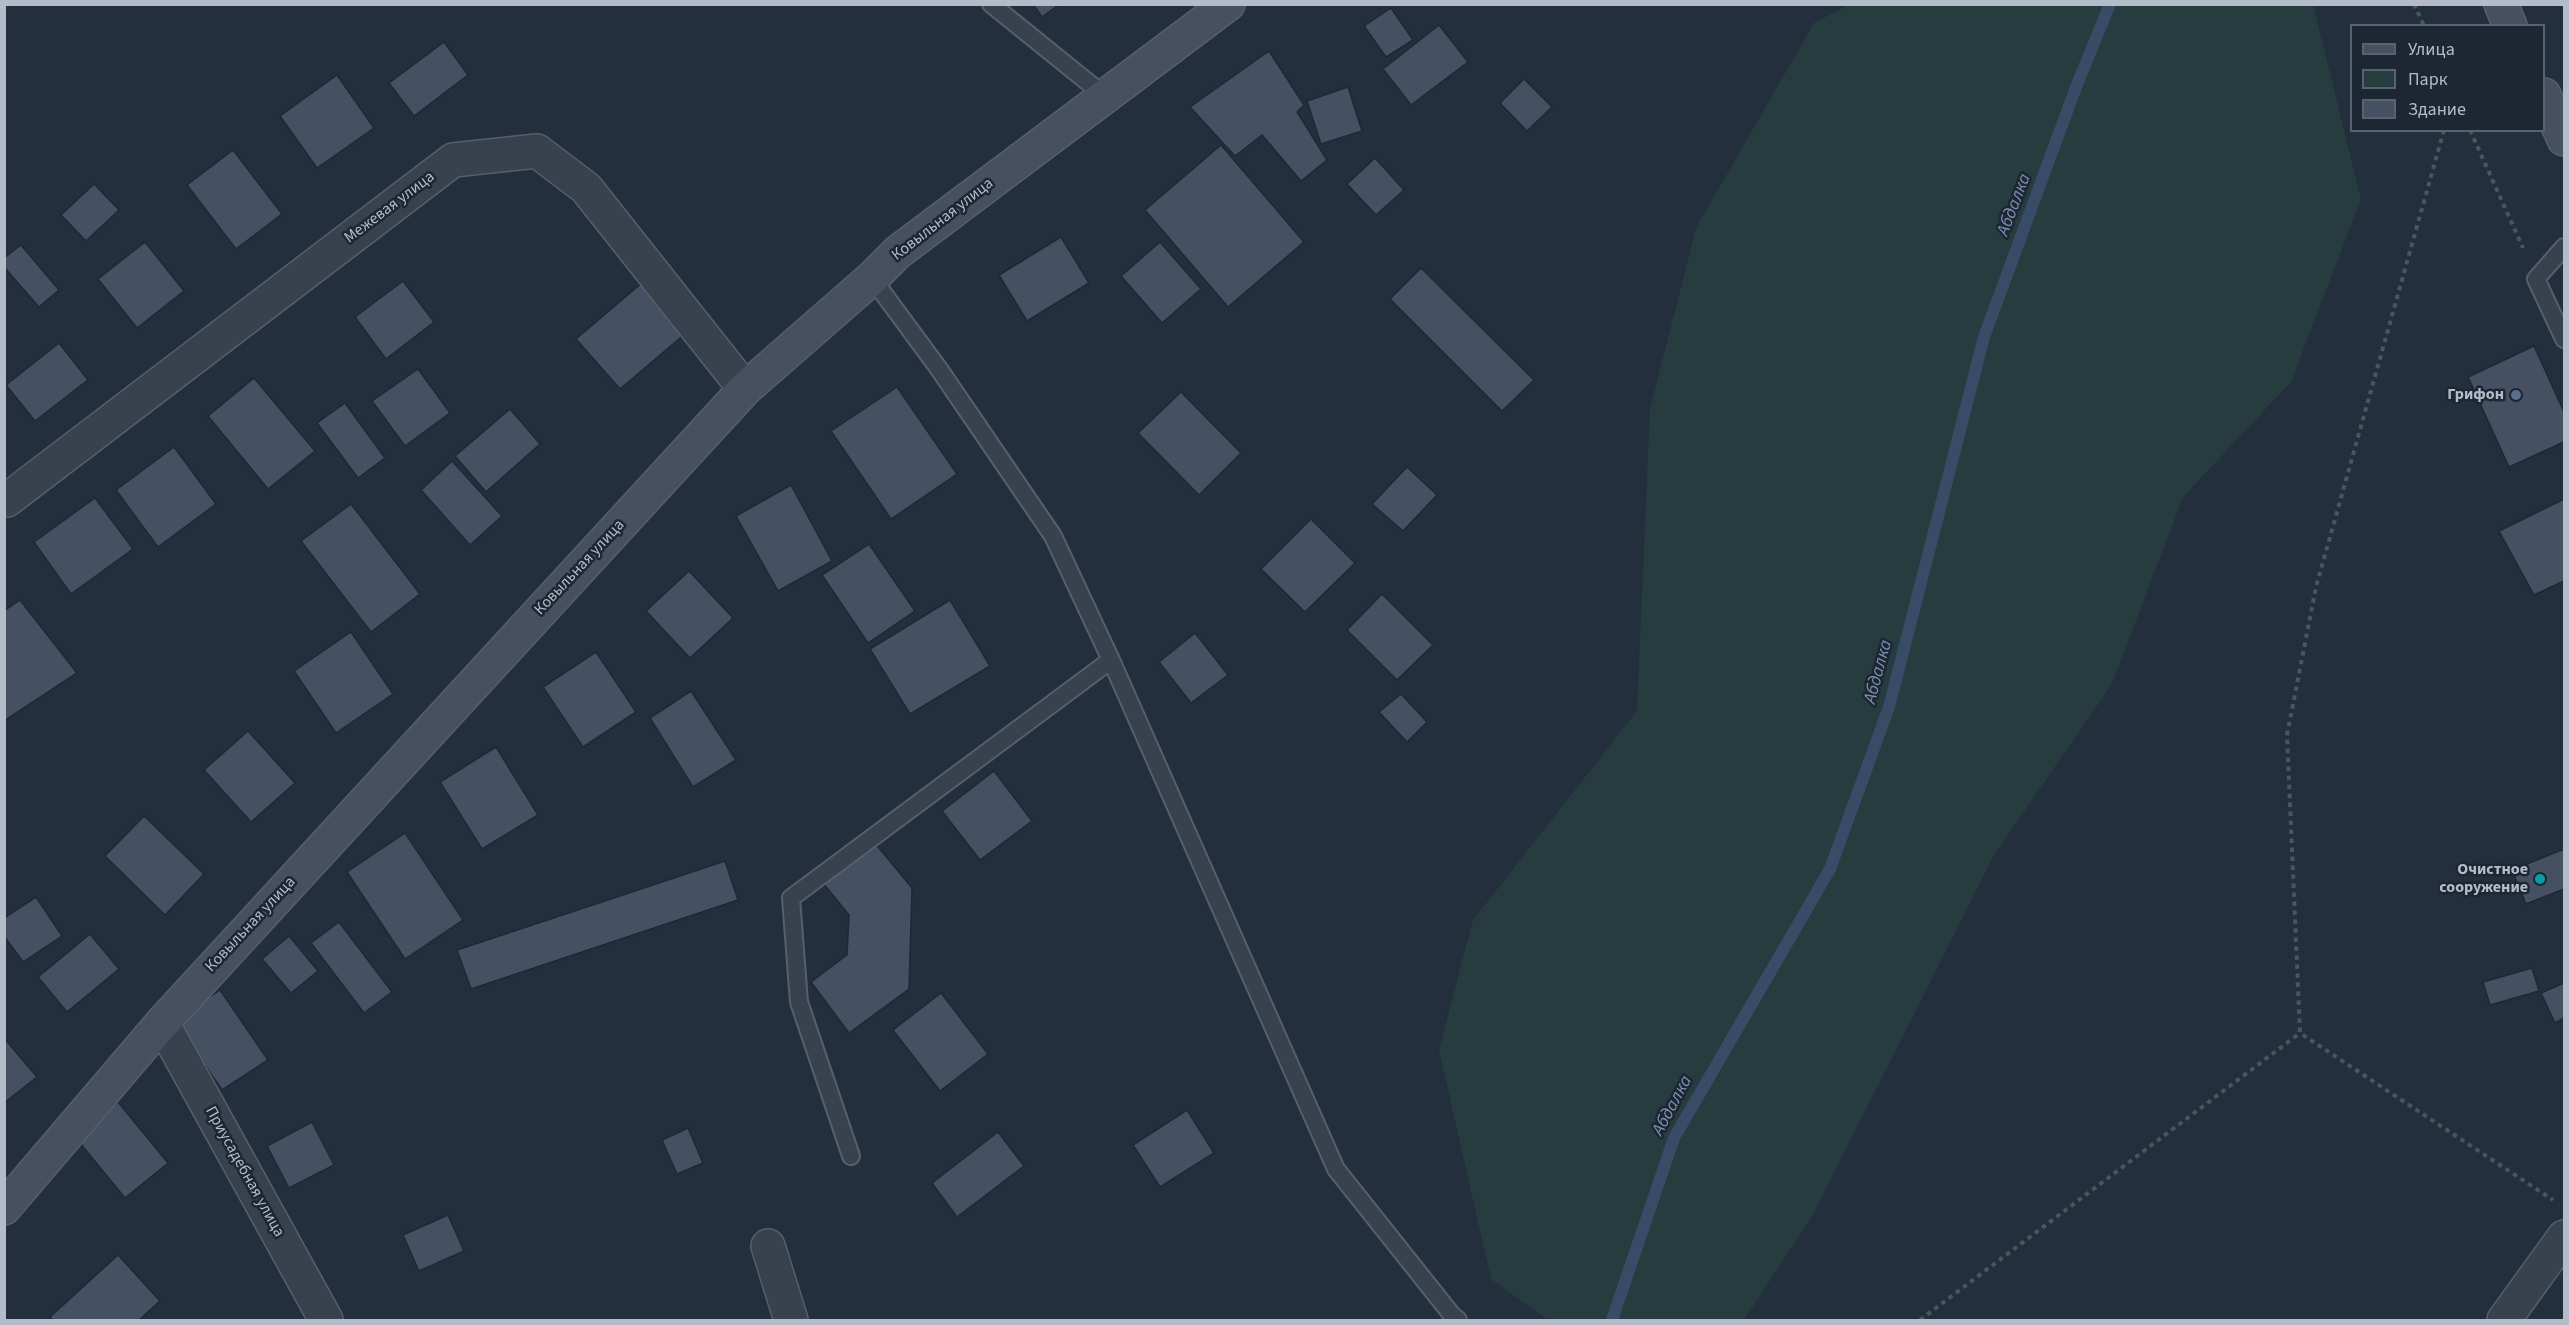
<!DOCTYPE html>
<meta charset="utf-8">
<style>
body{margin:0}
#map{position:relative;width:2569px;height:1325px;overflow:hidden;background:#242f3e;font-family:"Source Sans 3",sans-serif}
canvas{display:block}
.frame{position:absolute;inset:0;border:6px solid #b4bcc9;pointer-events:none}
.legend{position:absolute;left:2350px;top:24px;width:195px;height:108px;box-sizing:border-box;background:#1d2633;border:2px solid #59626f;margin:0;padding:8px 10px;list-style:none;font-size:18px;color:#b4bcc9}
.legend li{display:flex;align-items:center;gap:12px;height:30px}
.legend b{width:30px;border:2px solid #59626f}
</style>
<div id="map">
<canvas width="2569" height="1325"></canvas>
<div class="frame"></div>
<ul class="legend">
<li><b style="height:8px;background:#465061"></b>Улица</li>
<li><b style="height:16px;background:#263c3f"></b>Парк</li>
<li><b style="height:16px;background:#455162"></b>Здание</li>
</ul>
</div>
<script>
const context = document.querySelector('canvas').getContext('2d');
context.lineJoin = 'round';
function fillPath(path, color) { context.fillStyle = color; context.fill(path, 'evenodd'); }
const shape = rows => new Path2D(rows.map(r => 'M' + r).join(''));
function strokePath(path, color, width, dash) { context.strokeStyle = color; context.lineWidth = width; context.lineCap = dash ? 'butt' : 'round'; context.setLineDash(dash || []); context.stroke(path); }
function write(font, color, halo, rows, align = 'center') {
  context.font = font + ' "Source Sans 3",sans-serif'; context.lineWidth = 5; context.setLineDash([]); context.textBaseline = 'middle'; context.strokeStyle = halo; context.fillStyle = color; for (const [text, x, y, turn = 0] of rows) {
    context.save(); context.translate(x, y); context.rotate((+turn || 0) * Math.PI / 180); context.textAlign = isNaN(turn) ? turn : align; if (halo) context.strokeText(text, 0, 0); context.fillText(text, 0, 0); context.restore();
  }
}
fillPath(shape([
 [1848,5,2313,5,2361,199,2291,382,2183,497,2112,684,1994,855,1814,1213,1744,1320,1548,1320,1491,1279,1439,1050,1473,920,1637,711,1650,409,1696,228,1814,23]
]), '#263c3f');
strokePath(shape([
 [1612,1320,1674,1138,1830,869,1889,707,1984,337,2076,87,2110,4]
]), '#394c67', 12);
const building = shape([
 [1033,4,1060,4,1042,17,1033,4],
 [1391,8,1413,40,1386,57,1364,26,1391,8],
 [1439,25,1468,62,1411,105,1383,69,1439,25],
 [444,42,468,75,414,116,389,83,444,42],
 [1269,51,1304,105,1297,112,1327,160,1301,181,1262,135,1235,156,1190,107,1269,51],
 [337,75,374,128,317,168,280,116,337,75],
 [1524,79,1552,107,1527,131,1500,103,1524,79],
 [1348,87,1362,131,1321,144,1307,101,1348,87],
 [1221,145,1304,242,1228,307,1145,210,1221,145],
 [233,150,282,214,236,249,187,185,233,150],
 [1375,158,1404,190,1376,215,1347,184,1375,158],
 [94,184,119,210,86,241,61,215,94,184],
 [1061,237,1089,283,1027,321,999,275,1061,237],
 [145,242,184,291,137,328,98,279,145,242],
 [1160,242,1201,289,1162,323,1121,276,1160,242],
 [21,245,59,290,39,307,4,267,4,258,21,245],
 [1421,268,1534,380,1502,411,1390,299,1421,268],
 [403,281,434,322,386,359,355,317,403,281],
 [643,282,686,333,620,389,576,339,643,282],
 [59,343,88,380,35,421,6,385,59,343],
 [2534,346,2564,412,2564,442,2509,467,2468,377,2534,346],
 [418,369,450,413,405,446,372,401,418,369],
 [254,378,315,451,268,489,208,416,254,378],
 [897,387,957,474,891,519,831,431,897,387],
 [1181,392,1241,453,1199,495,1138,433,1181,392],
 [345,403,385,458,358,478,317,423,345,403],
 [510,409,540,444,486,492,455,456,510,409],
 [174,447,216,504,158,547,116,490,174,447],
 [452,461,502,516,470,545,421,490,452,461],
 [1407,467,1437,495,1403,531,1372,504,1407,467],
 [791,485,832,561,778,591,736,516,791,485],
 [95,498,133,549,71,594,34,542,95,498],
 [2564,499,2564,581,2534,595,2499,531,2564,499],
 [351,504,420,594,371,632,301,541,351,504],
 [1311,519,1355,563,1305,612,1261,569,1311,519],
 [869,544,915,611,868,643,822,575,869,544],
 [689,571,733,618,690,658,646,611,689,571],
 [1382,594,1433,645,1397,680,1347,630,1382,594],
 [20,600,77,673,4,721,4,611,20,600],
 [950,600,990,666,910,714,870,649,950,600],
 [351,632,393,694,336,733,294,671,351,632],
 [1195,633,1228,675,1191,703,1159,662,1195,633],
 [596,652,636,712,583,747,543,687,596,652],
 [691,691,736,760,693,787,650,718,691,691],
 [1401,694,1427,722,1407,742,1379,712,1401,694],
 [248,731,295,783,251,822,204,770,248,731],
 [496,747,538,815,482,849,440,782,496,747],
 [994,771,1032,821,980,860,942,811,994,771],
 [144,816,204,874,165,915,105,856,144,816],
 [405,833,463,920,405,959,347,872,405,833],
 [874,842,912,888,909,989,849,1033,811,982,847,955,849,915,823,883,874,842],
 [2564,849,2564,889,2526,904,2512,870,2564,849],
 [725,861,738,900,471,989,457,950,725,861],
 [36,897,62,936,23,962,4,936,4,918,36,897],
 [339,922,392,992,364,1013,311,943,339,922],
 [90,934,119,969,67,1012,38,977,90,934],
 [289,936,318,971,291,993,262,959,289,936],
 [2532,968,2539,991,2490,1005,2483,982,2532,968],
 [2564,983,2564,1018,2555,1023,2541,993,2564,983],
 [220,990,268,1060,222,1090,175,1021,220,990],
 [941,993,988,1054,940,1091,893,1030,941,993],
 [4,1038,37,1077,4,1103,4,1038],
 [118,1102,168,1163,125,1198,75,1137,118,1102],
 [1187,1110,1214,1153,1160,1187,1133,1145,1187,1110],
 [312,1122,334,1165,289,1188,267,1146,312,1122],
 [688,1128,703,1163,677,1174,662,1140,688,1128],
 [998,1132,1024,1166,957,1217,932,1183,998,1132],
 [448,1215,464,1251,419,1271,403,1235,448,1215],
 [118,1255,160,1301,139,1320,53,1320,50,1317,118,1255]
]);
fillPath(building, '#455162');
strokePath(building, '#1f2835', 1.5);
const lane = shape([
 [991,4,1105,96],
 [2564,247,2536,279,2564,339],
 [872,278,939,369,1053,536,1111,660,1336,1169,1452,1315,1458,1320],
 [851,1156,799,1002,791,898,1111,660]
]);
const street = shape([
 [7,500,453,160,537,151,586,188,745,389],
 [162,1023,326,1320],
 [768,1246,791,1320],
 [2504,1320,2564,1237]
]);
const secondary = shape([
 [2501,4,2510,26],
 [2544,95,2564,139],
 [4,1208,162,1023,745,389,872,278,898,252,1228,4]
]);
strokePath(lane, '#565f6c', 20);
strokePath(street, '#565f6c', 36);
strokePath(secondary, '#565f6c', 36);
strokePath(shape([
 [2414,4,2424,26],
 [2444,130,2316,587,2287,735,2300,1033,2553,1200],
 [2470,130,2523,248],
 [1920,1320,2300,1033]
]), '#44595c', 4, [4.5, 4.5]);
strokePath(lane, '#38414e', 16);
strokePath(street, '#38414e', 33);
strokePath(secondary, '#465061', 33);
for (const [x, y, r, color] of [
 [2516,395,6,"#5c6f8a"],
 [2540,879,6,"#0f9aa8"]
]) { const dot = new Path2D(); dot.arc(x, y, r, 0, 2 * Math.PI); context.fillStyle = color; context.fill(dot); strokePath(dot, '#1d2633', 2); }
write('16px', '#b4bcc9', '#1d2633', [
 ["Межевая улица",390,208,-37],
 ["Ковыльная улица",943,220,-38],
 ["Ковыльная улица",580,568,-47],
 ["Ковыльная улица",251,925,-47],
 ["Приусадебная улица",244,1172,61]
]);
write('bold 16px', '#b4bcc9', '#1d2633', [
 ["Грифон",2504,395],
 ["Очистное",2528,870],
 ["сооружение",2528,888]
], 'right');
write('italic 18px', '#7c92b1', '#1d2633', [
 ["Абдалка",2015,205,-69],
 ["Абдалка",1879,672,-75],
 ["Абдалка",1673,1106,-62]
]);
</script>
